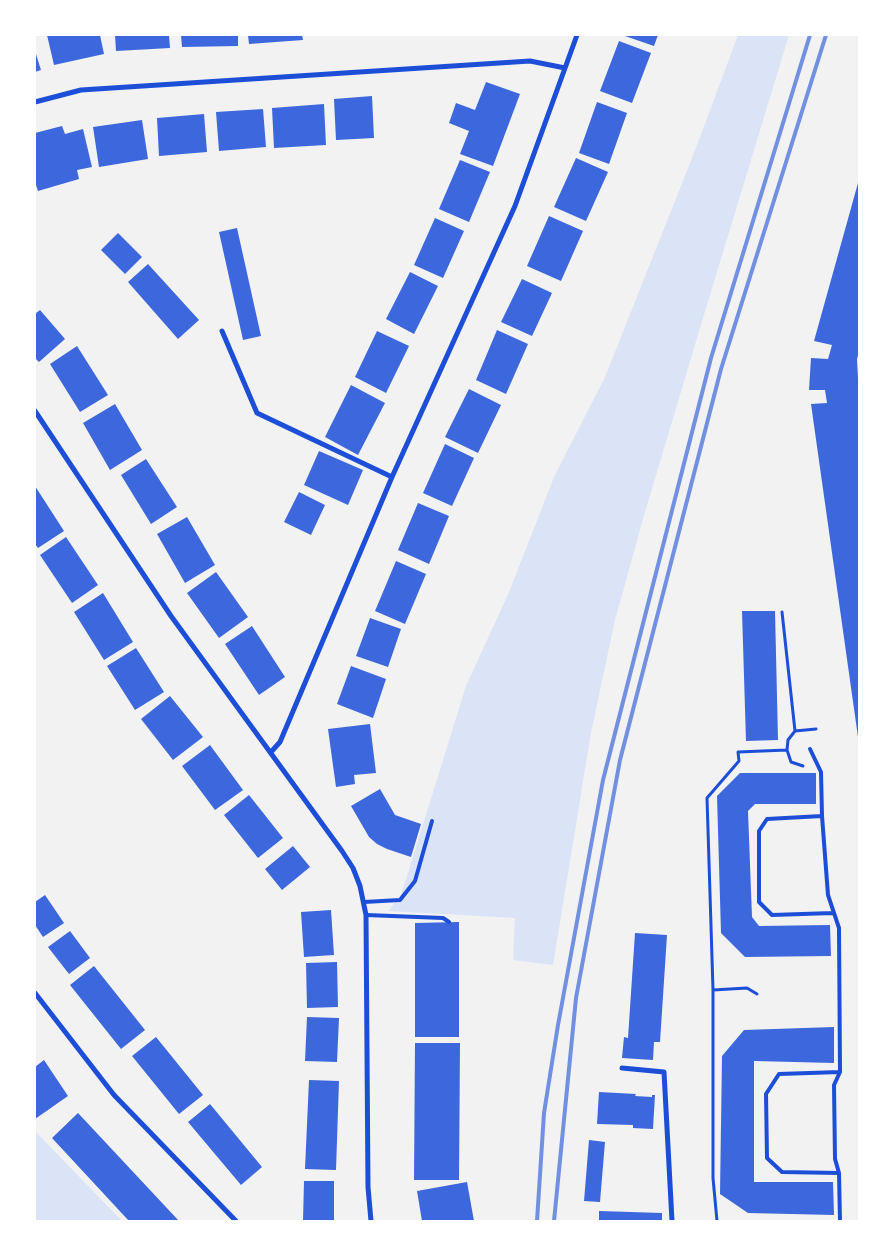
<!DOCTYPE html>
<style>
body{margin:0}
#map{position:relative;width:894px;height:1256px;overflow:hidden;background:#f2f2f2;font-family:Poppins,sans-serif}
canvas{display:block}
.frame{position:absolute;inset:0;border:36px solid #fff;pointer-events:none}
</style>
<div id="map">
<canvas width="894" height="1256"></canvas>
<div class="frame"></div>
</div>
<script>
const context = document.querySelector('canvas').getContext('2d');
context.lineJoin = 'round';
function fillPath(path, color) { context.fillStyle = color; context.fill(path, 'evenodd'); }
const shape = rows => new Path2D(rows.map(r => 'M' + r).join(''));
function strokePath(path, color, width, dash) { context.strokeStyle = color; context.lineWidth = width; context.lineCap = dash ? 'butt' : 'round'; context.setLineDash(dash || []); context.stroke(path); }
fillPath(shape([
 [738,35,789,35,703,318,643,519,615,620,591,733,553,965,513,960,515,918,388,911,401,895,466,686,509,592,554,477,605,377,694,153],
 [35,1131,122,1221,35,1221]
]), '#dbe4f7');
fillPath(shape([
 [47,35,100,35,104,54,54,65],
 [115,35,169,35,170,48,116,51],
 [181,35,238,35,238,46,182,47],
 [248,35,302,35,303,40,249,44],
 [622,35,658,35,654,46],
 [619,41,651,53,632,103,600,91],
 [35,51,41,70,35,72],
 [486,82,520,94,493,166,460,154,469,131,449,123,456,103,475,110],
 [372,96,374,138,336,140,334,99],
 [597,102,627,113,609,164,579,153],
 [324,104,326,145,274,148,272,108],
 [263,109,266,147,219,151,216,112],
 [204,114,207,152,159,156,157,118],
 [142,120,148,159,99,167,93,127],
 [62,126,65,134,83,129,92,167,77,170,79,179,38,191,35,182,35,133],
 [576,158,608,172,586,221,554,207],
 [460,160,490,172,469,222,439,209],
 [858,183,859,352,857,359,859,398,858,737,811,404,827,403,825,390,809,390,811,358,828,359,832,345,814,341],
 [549,216,583,231,561,281,527,266],
 [435,218,464,231,443,278,414,265],
 [237,228,261,336,243,340,219,232],
 [118,233,142,257,125,274,101,250],
 [148,264,199,320,178,339,128,282],
 [410,272,438,286,414,334,386,319],
 [522,279,552,293,532,336,501,322],
 [40,310,65,339,39,362,35,358,35,314],
 [497,330,528,344,506,394,476,380],
 [377,331,409,346,386,393,355,377],
 [77,346,108,395,80,412,50,364],
 [351,385,385,403,358,455,325,437],
 [469,389,501,405,478,453,445,437],
 [115,404,142,450,110,470,83,423],
 [445,444,474,458,452,506,423,493],
 [319,451,363,470,348,505,304,485],
 [146,459,177,507,151,524,121,475],
 [35,486,64,531,38,548,35,544],
 [299,492,325,505,311,535,284,522],
 [418,503,449,516,429,564,398,550],
 [187,517,215,565,185,583,157,534],
 [66,537,98,585,72,603,40,555],
 [396,561,426,574,405,624,375,611],
 [216,572,248,617,219,638,187,593],
 [103,593,133,642,104,660,74,612],
 [742,611,775,611,778,740,746,741],
 [370,618,401,629,388,667,356,656],
 [252,626,285,677,259,695,225,644],
 [136,648,164,692,135,710,107,666],
 [351,666,386,679,373,718,337,704],
 [170,696,203,737,173,760,141,719],
 [370,724,376,773,354,775,355,784,336,787,328,729],
 [210,745,243,790,215,810,182,766],
 [740,773,816,773,816,804,755,804,748,811,752,917,759,926,830,925,831,956,745,957,721,933,717,796],
 [380,789,395,815,421,824,411,857,387,849,377,844,369,837,351,806],
 [249,795,283,838,258,858,224,815],
 [293,846,310,867,282,890,265,869],
 [45,895,64,923,43,937,35,925,35,902],
 [331,910,334,955,304,957,301,912],
 [459,922,459,1037,415,1037,415,923],
 [70,931,90,958,69,974,48,947],
 [635,933,667,935,660,1042,654,1042,653,1060,622,1058,624,1037,628,1038],
 [337,962,338,1007,307,1008,306,963],
 [94,966,145,1030,121,1049,70,985],
 [307,1017,339,1018,337,1062,305,1061],
 [834,1027,834,1063,754,1061,754,1182,833,1182,834,1215,748,1213,720,1194,722,1056,744,1030],
 [156,1037,203,1095,179,1114,132,1056],
 [415,1043,460,1043,459,1180,414,1180],
 [44,1060,68,1096,35,1119,35,1067],
 [309,1080,339,1081,336,1170,305,1169],
 [599,1092,636,1094,635,1096,652,1097,652,1095,655,1095,653,1129,633,1128,633,1125,597,1124],
 [210,1104,262,1167,241,1185,188,1122],
 [78,1113,179,1221,129,1221,52,1138],
 [589,1140,605,1142,600,1202,584,1201],
 [304,1181,334,1181,334,1221,303,1221],
 [467,1182,474,1221,422,1221,417,1191],
 [599,1211,662,1213,662,1221,599,1221]
]), '#3d67dc');
strokePath(shape([
 [782,612,795,731,816,729],
 [787,750,791,762,803,766],
 [713,990,747,988,757,994],
 [717,1221,713,1178,713,990,707,798,739,761,738,752,787,750,788,740,795,731]
]), '#1d4ed8', 3);
strokePath(shape([
 [810,749,821,772,822,816,828,895,839,928,840,1072,834,1085,835,1159,839,1173,840,1221],
 [822,816,767,819,759,831,759,902,772,915,833,913],
 [364,902,400,900,415,881,432,821],
 [366,915,443,918,449,922],
 [839,1173,782,1172,767,1158,766,1094,779,1074,840,1072]
]), '#1d4ed8', 4);
strokePath(shape([
 [35,102,81,90,530,61,565,68],
 [222,331,257,413,392,477],
 [35,411,171,616,342,851,353,868,360,886,366,915,368,1187,371,1221],
 [271,752,280,742,392,477,515,206,577,35],
 [35,993,114,1095,236,1221],
 [622,1068,664,1072,672,1221]
]), '#1d4ed8', 5);
strokePath(shape([
 [537,1221,544,1113,558,1025,603,780,711,358,810,35],
 [554,1221,576,998,620,760,721,369,826,35]
]), '#7290e2', 4);
</script>
